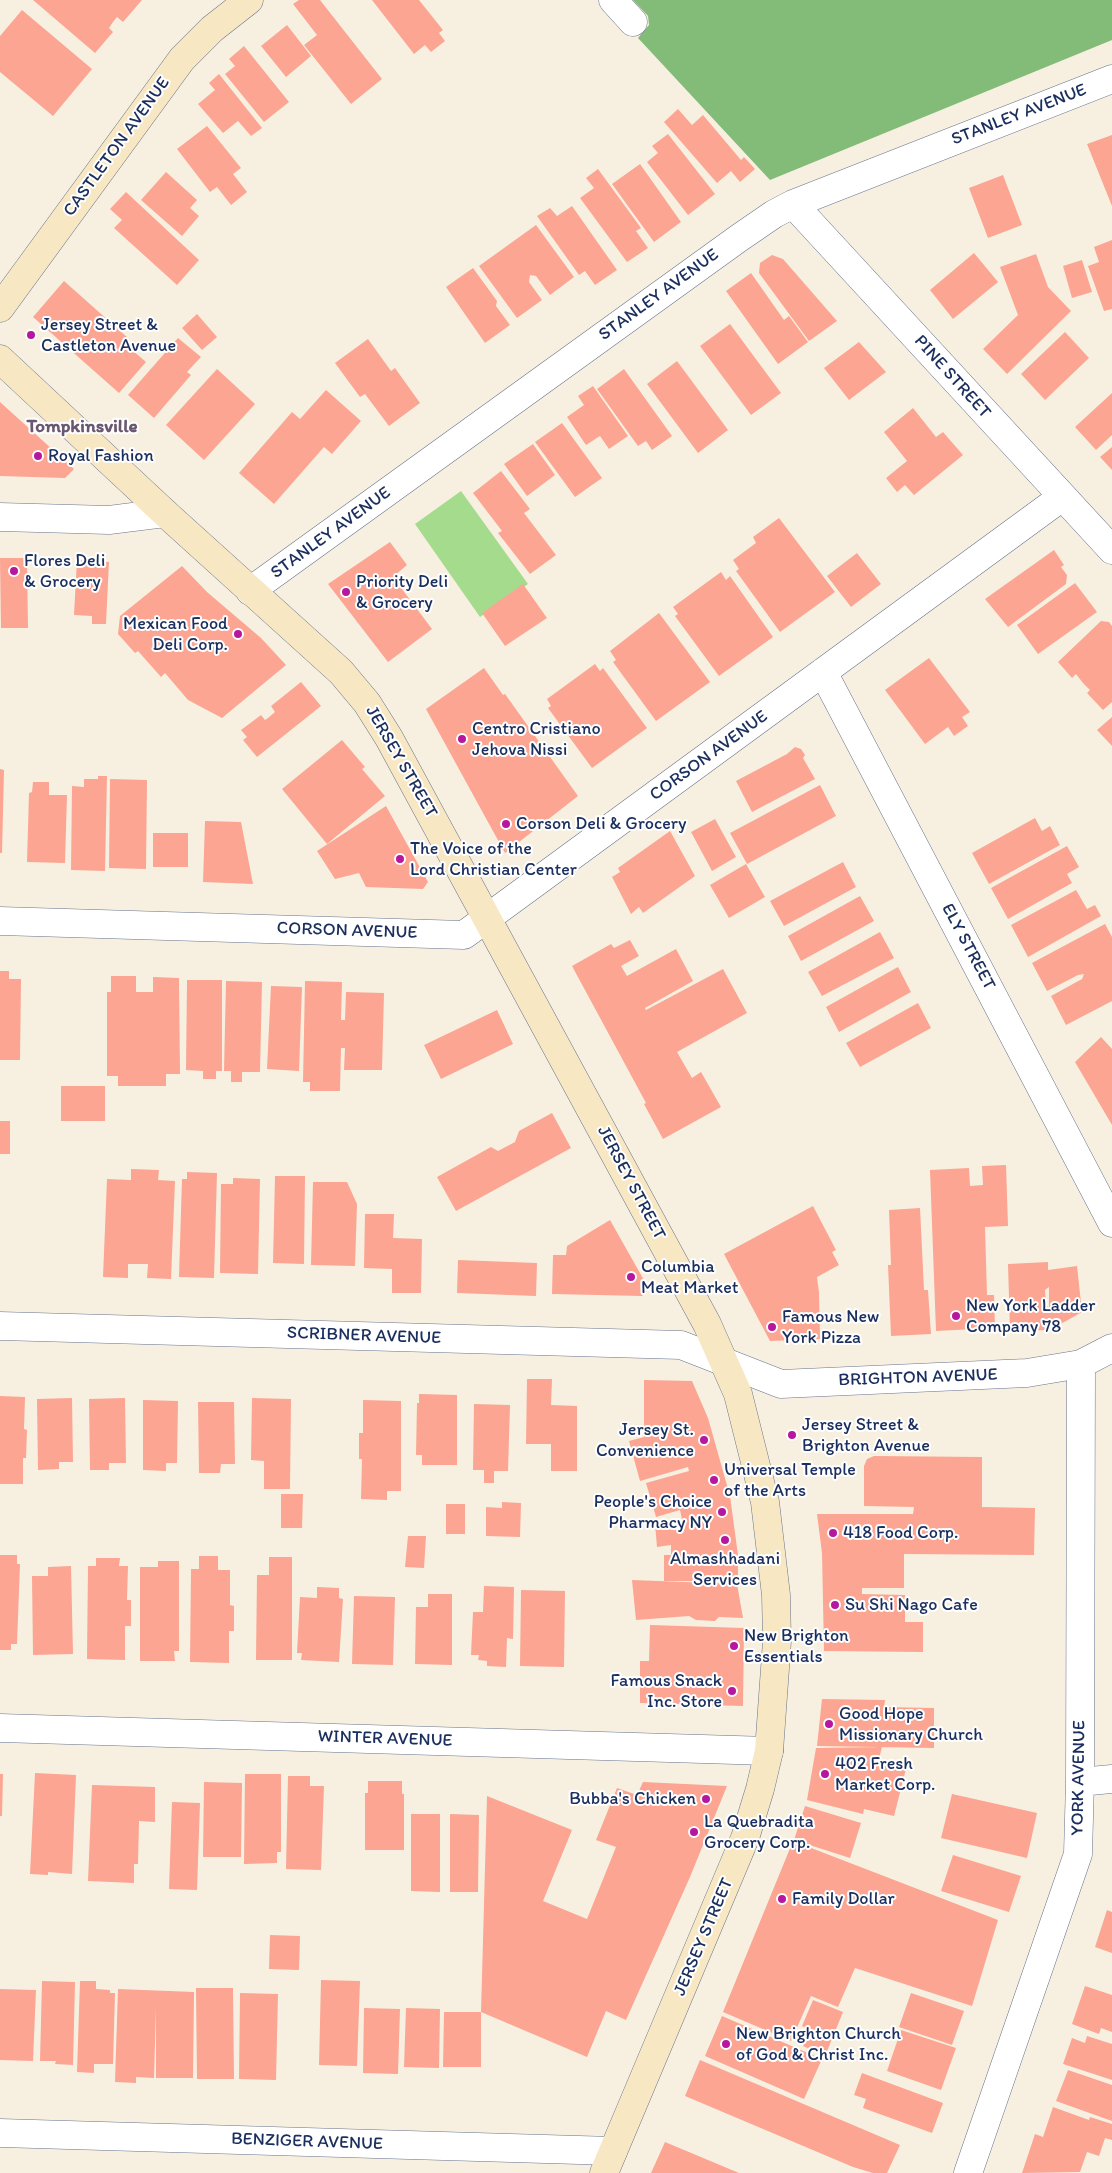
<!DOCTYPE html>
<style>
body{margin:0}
canvas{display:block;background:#f7f0e0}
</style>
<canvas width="1112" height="2173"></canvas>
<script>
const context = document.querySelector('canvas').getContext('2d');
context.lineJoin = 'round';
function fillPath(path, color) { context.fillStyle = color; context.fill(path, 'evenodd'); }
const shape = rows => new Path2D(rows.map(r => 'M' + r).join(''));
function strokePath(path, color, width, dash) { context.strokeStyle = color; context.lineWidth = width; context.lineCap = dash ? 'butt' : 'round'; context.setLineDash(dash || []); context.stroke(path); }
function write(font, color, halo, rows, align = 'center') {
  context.font = font + ' Itim,sans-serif'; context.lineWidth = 4; context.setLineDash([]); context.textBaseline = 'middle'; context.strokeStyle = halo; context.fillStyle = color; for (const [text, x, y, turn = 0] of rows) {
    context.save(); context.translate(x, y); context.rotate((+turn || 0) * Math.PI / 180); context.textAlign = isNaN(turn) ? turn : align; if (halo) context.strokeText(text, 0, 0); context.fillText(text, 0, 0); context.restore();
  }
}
fillPath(shape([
 [461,491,528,584,480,617,415,524]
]), '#a4db8c');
fillPath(shape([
 [633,0,1112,0,1112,40,770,180,638,38,649,25,648,16]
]), '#83bb78');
fillPath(shape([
 [33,0,142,0,123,22,117,17,113,22,109,28,113,32,95,53],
 [299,0,320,0,382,79,351,104,304,45,317,35,293,4],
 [372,0,419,0,443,30,439,33,445,41,431,52,425,45,414,54],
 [22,10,92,69,53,116,0,72,0,36],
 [287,25,311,56,286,77,261,46],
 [244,46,289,102,264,122,225,74,235,66,229,59],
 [219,74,262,128,251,136,238,121,223,133,198,104,215,90,209,83],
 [678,109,692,125,703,115,741,160,744,157,755,169,740,182,731,171,717,183,664,122],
 [207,126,241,168,233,174,247,192,231,205,217,187,210,192,177,149],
 [668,134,715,194,688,215,647,162,658,153,652,146],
 [1112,135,1112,206,1087,144],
 [640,164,681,222,654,242,612,184],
 [598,169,641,228,636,231,648,248,627,262,580,198,594,188,586,178],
 [166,172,197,200,190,208,199,216,182,236,141,200],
 [1003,175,1022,225,988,238,969,188],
 [126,192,199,260,177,285,114,228,122,220,110,209],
 [572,206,617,270,595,285,585,271,579,275,537,216,550,208,557,216],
 [536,225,574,277,550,295,536,276,530,275,529,282,542,300,517,318,479,266],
 [1112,240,1112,309,1104,311,1088,266,1099,262,1094,247],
 [974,253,998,282,953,319,930,290],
 [1036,254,1048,287,1071,311,1007,374,983,349,1018,315,1000,267],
 [772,255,783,259,837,321,809,341,759,273,760,263],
 [1082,260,1092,292,1072,298,1063,266],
 [473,268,497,301,496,306,510,325,485,343,446,287],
 [751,273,784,320,789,316,808,342,778,364,726,291],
 [64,281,127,337,123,342,146,362,119,393,33,317],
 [197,314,217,337,202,350,182,328],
 [730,324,781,393,751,415,700,346],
 [1065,332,1089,358,1045,400,1021,374],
 [178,338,201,357,187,372,191,375,154,418,128,395],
 [368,339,391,371,395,368,420,403,389,426,365,394,360,397,335,363],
 [859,342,886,372,849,400,824,368],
 [677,361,728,430,698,453,647,384],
 [217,369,255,404,204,460,166,425],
 [624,369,672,436,652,450,646,441,638,446,597,389],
 [593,386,628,436,609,449,600,436,586,445,567,417,584,405,578,396],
 [326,390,361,421,332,454,324,447,274,504,239,473,292,412,300,419],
 [1112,393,1112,435,1096,450,1075,427],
 [0,402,74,469,65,478,0,476],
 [913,408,936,437,943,432,963,455,914,495,905,485,897,492,886,478,907,461,884,432],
 [562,423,602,478,575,497,535,442],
 [533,444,555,475,527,496,504,464],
 [1112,447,1112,470,1100,457],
 [501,471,530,509,524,513,556,555,530,574,498,533,502,531,473,493],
 [779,518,835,592,780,632,736,571,739,569,733,560,756,543,753,537],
 [390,542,407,565,393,577,432,629,388,662,328,584],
 [1054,550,1064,565,1061,567,1067,575,1066,584,1008,627,985,599],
 [857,553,881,584,851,607,827,576],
 [0,558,27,558,28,628,1,628],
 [77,560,109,562,106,624,92,624,92,616,74,615],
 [182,566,207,592,261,638,286,665,222,718,188,700,165,673,161,677,138,651,135,653,118,634,120,616],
 [721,572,726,580,730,576,773,637,719,676,675,616,678,614,673,607],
 [1075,583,1097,612,1038,654,1017,625],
 [523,584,547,618,505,646,482,613],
 [659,613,710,682,656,721,613,662,616,660,610,651],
 [1101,621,1109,622,1112,626,1112,702,1103,710,1087,693,1090,690,1083,683,1076,674,1072,678,1058,662],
 [929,658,970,712,962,717,968,726,954,736,948,727,925,744,885,690],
 [595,664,600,671,603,668,647,728,592,768,548,708,551,706,547,699],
 [484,668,503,695,505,694,578,796,505,853,426,709],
 [301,682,321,706,257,757,243,740,247,737,241,730,261,715,265,720,268,718,275,712,271,706],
 [1112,717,1112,746,1097,730],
 [342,740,365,767,362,769,385,796,327,844,282,789],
 [795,747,801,749,805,755,803,758,815,779,752,812,736,781,787,754],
 [0,769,4,770,2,853,0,853],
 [98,776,107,776,105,871,71,870,72,786,84,787,84,779,98,779],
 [110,779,147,780,146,869,109,868],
 [33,782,49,782,49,795,67,795,65,863,27,862,29,793,32,792],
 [820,785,836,816,747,864,730,833],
 [386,806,428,882,423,889,366,887,359,873,335,879,317,851],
 [1035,818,1042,831,1050,826,1060,845,989,884,972,853],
 [715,819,736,857,712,871,691,832],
 [205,821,241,822,253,884,203,882],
 [670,831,695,876,643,913,639,907,631,914,612,877,620,872,618,868],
 [153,833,188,833,188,867,153,867],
 [1067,846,1079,867,1067,874,1072,883,1008,919,991,888],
 [843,862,856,887,784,926,770,901],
 [746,864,765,897,729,918,710,885],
 [1076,890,1087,909,1095,905,1101,916,1028,957,1011,925],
 [860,896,874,921,801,961,788,936],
 [1105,924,1112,937,1112,1001,1066,1025,1051,996,1082,979,1084,974,1078,975,1047,991,1032,963],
 [880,932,894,958,822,996,808,972],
 [630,940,639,956,621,966,627,976,676,949,693,981,645,1008,646,1010,723,969,747,1013,677,1052,692,1078,701,1072,721,1107,663,1139,644,1104,646,1103,572,966,611,944,614,948],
 [898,967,911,992,839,1032,826,1007],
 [0,971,9,971,9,979,21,979,20,1060,0,1060],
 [111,976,136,976,136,992,153,992,153,977,179,978,180,1074,166,1074,166,1086,118,1086,118,1076,107,1076,107,992,111,992],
 [187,980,222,980,222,1071,216,1071,216,1079,203,1079,203,1071,186,1070],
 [226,981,262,982,260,1072,242,1072,242,1082,231,1082,231,1071,224,1071],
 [305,981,342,982,341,1020,345,1020,346,992,384,993,382,1070,344,1070,345,1048,341,1048,340,1091,310,1091,310,1082,303,1082],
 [271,986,302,987,299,1071,267,1069],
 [918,1003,931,1028,860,1067,846,1043],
 [497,1010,513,1044,441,1079,424,1045],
 [1101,1037,1112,1049,1112,1125,1075,1062],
 [61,1086,105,1086,105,1121,61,1121],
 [552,1113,571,1148,456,1211,437,1177,491,1147,498,1151,515,1142,519,1131],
 [0,1121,10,1121,10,1154,0,1154],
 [1006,1165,1008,1226,985,1227,987,1295,994,1295,995,1328,936,1331,930,1170,969,1168,970,1186,983,1185,982,1166],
 [131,1169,159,1170,158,1180,175,1181,171,1279,147,1278,148,1264,128,1264,128,1278,103,1277,107,1179,131,1180],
 [187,1172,217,1173,214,1278,179,1277,182,1179,187,1179],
 [275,1176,305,1176,304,1264,273,1263],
 [233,1178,260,1179,258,1274,220,1273,221,1184,233,1184],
 [313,1182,347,1182,357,1204,355,1266,311,1265],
 [813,1206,836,1250,832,1252,839,1265,817,1277,819,1292,820,1339,770,1341,724,1254],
 [920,1208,924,1290,928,1290,931,1334,891,1336,888,1265,891,1265,889,1210],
 [365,1214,394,1214,393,1238,422,1239,421,1293,392,1293,392,1269,364,1268],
 [610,1220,649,1289,642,1296,552,1294,553,1255,566,1255,567,1246],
 [458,1260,537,1263,536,1296,457,1293],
 [1048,1262,1048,1270,1077,1266,1082,1312,1050,1330,1010,1331,1008,1264],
 [1049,1287,1049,1308,1046,1304,1045,1290],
 [527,1379,552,1379,551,1405,577,1406,577,1471,551,1471,551,1444,526,1444],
 [644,1380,692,1381,708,1418,730,1496,738,1555,738,1581,664,1581,664,1555,671,1555,671,1545,657,1547,655,1524,670,1523,670,1530,684,1529,680,1510,656,1517,646,1483,689,1471,688,1467,640,1481,629,1441,644,1437],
 [419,1394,457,1395,457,1465,422,1465,422,1455,416,1455,417,1403,419,1403],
 [0,1396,25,1397,24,1429,27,1430,26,1458,23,1458,23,1484,0,1484],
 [72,1398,73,1462,59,1462,59,1469,38,1470,37,1399],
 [125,1398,126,1463,109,1463,109,1470,90,1470,89,1399],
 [252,1398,291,1399,290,1489,264,1489,264,1461,251,1460],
 [143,1400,178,1401,177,1463,166,1463,166,1471,143,1470],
 [363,1400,401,1401,401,1491,387,1491,387,1500,361,1499,362,1459,359,1459,359,1433,363,1433],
 [198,1402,234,1402,235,1464,221,1464,220,1473,199,1473],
 [474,1404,510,1405,508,1471,494,1471,494,1483,484,1483,484,1470,473,1470],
 [874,1456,982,1457,982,1507,1035,1508,1034,1555,904,1554,904,1588,862,1588,862,1594,905,1595,905,1622,923,1622,923,1652,824,1651,822,1553,817,1514,913,1514,914,1507,864,1506,864,1466,867,1459],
 [281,1494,303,1494,302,1528,281,1528],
 [502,1502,521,1503,520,1537,486,1536,486,1507,502,1508],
 [446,1504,465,1504,465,1534,446,1534],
 [408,1536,426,1536,424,1568,405,1567],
 [0,1555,17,1555,17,1564,20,1564,17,1644,11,1644,11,1650,0,1650],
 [199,1556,218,1556,218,1570,230,1570,230,1605,234,1606,234,1631,229,1631,229,1663,190,1662,191,1569,199,1569],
 [269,1557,292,1557,292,1660,256,1660,257,1575,269,1575],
 [96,1558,120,1558,119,1566,128,1566,127,1600,131,1600,131,1626,125,1626,125,1660,87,1659,88,1566,96,1566],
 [158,1561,179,1561,179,1651,174,1651,175,1661,140,1661,140,1567,158,1567],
 [71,1566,73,1654,33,1655,32,1576,48,1576,48,1567],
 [632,1580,737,1584,743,1618,719,1617,715,1621,696,1620,689,1616,636,1620],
 [484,1586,514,1587,513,1639,507,1638,506,1667,487,1666,487,1661,478,1660,479,1655,471,1655,473,1612,483,1612],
 [317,1587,339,1588,339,1598,343,1599,339,1662,301,1660,302,1653,297,1653,300,1597,317,1598],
 [521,1590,565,1591,564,1667,520,1666],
 [428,1594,452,1594,452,1665,415,1664,416,1607,428,1607],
 [354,1596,395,1597,393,1665,352,1664],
 [650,1625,744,1628,743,1706,640,1703,640,1661,649,1661],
 [822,1699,885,1700,884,1707,934,1708,934,1748,817,1746],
 [882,1747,879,1759,907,1765,894,1816,864,1809,863,1814,807,1800,816,1748],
 [35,1773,76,1775,72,1874,48,1872,48,1875,30,1874],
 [0,1774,3,1774,2,1816,0,1816],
 [245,1774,281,1774,281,1852,277,1852,277,1863,244,1864],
 [288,1776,310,1776,310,1786,324,1786,321,1870,286,1869],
 [368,1781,402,1781,402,1794,404,1794,404,1850,365,1850,365,1793,368,1793],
 [204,1782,242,1783,241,1857,203,1857],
 [643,1782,727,1786,690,1877,626,2020,606,2011,587,2057,481,2012,487,1796,572,1830,543,1901,587,1919,616,1847,596,1840,617,1788,637,1795],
 [92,1785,155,1787,155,1822,139,1821,138,1864,134,1864,134,1883,88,1881],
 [952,1794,1037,1813,1027,1858,941,1838],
 [172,1802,200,1803,197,1890,169,1889],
 [805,1806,861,1823,850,1858,794,1840],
 [411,1814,440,1814,440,1892,411,1891],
 [450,1814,479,1815,478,1892,450,1892],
 [793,1841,998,1920,972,2006,855,1968,838,2007,811,1996,791,2041,723,2012],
 [953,1855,1021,1876,1009,1912,941,1891],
 [1107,1910,1112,1912,1112,1953,1095,1947],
 [270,1935,300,1936,299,1970,269,1969],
 [321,1980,360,1981,357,2066,319,2065],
 [42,1981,75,1982,73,2065,55,2064,56,2061,40,2061],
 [80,1981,96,1981,96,1989,110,1990,110,1993,115,1993,113,2064,94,2064,94,2073,77,2072],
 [1085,1986,1112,1995,1112,2032,1101,2028,1099,2034,1072,2024],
 [196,1988,233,1988,234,2079,197,2079],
 [0,1989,36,1990,33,2061,0,2060],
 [118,1989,194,1992,193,2078,156,2078,156,2008,154,2078,136,2077,136,2083,115,2082],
 [240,1993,278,1994,276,2080,239,2079],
 [911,1993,964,2011,952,2045,899,2027],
 [813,2000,843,2012,825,2056,803,2046,810,2030,802,2026],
 [364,2008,400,2009,398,2074,363,2073],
 [406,2008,440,2009,439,2068,404,2067],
 [444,2012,481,2012,481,2067,443,2067],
 [722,2016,822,2059,804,2099,705,2056],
 [901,2030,956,2048,941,2090,887,2071],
 [1087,2036,1112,2044,1112,2080,1063,2064,1072,2038,1085,2043],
 [700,2060,900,2145,887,2173,873,2173,853,2167,685,2096],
 [1068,2070,1112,2085,1112,2121,1056,2101],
 [862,2073,943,2103,932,2133,863,2108,866,2099,854,2095],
 [1053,2107,1089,2120,1090,2117,1112,2124,1112,2140,1105,2138,1099,2156,1087,2152,1080,2172,1022,2173,1035,2134,1043,2137],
 [665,2142,739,2173,651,2173]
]), '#fca593');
const street = shape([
 [613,0,633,22],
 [793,204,1112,550],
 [0,517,109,520,165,513],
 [250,591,739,238,774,214,793,204,1112,79],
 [823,672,1112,1223],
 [0,921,464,935,1062,497],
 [0,1326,681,1345,781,1384,1027,1373,1081,1364,1112,1348],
 [0,1728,769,1751],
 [1080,1782,1112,1779],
 [0,2133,613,2151],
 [968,2173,1078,1854,1080,1782,1081,1364]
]);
const secondary = shape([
 [0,308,182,59,212,29,249,0],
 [0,359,165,513,341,672,367,703,389,738,707,1324,738,1394,765,1502,776,1595,777,1641,769,1751,760,1789,745,1838,604,2173]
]);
strokePath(street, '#68738c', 29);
strokePath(secondary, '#68738c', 29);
strokePath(street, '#fff', 28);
strokePath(secondary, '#f7e8c3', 28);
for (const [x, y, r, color] of [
 [31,335,5,"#b5179e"],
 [38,456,5,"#b5179e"],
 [14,571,5,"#b5179e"],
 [346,592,5,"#b5179e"],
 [238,634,5,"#b5179e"],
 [462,739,5,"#b5179e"],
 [506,824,5,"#b5179e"],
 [400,859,5,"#b5179e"],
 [631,1277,5,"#b5179e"],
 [956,1316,5,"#b5179e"],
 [772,1327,5,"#b5179e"],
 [792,1435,5,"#b5179e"],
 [704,1440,5,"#b5179e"],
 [714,1480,5,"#b5179e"],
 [722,1512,5,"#b5179e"],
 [833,1533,5,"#b5179e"],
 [725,1540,5,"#b5179e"],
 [835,1605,5,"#b5179e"],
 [734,1646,5,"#b5179e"],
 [732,1691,5,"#b5179e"],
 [829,1724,5,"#b5179e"],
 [825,1774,5,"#b5179e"],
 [706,1799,5,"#b5179e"],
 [694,1832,5,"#b5179e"],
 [782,1899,5,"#b5179e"],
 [726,2044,5,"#b5179e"]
]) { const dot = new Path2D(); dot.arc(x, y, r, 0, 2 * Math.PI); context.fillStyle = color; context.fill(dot); strokePath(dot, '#fff', 2); }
write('18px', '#1b2f5e', '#fff', [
 ["STANLEY AVENUE",1019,115,-21],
 ["CASTLETON AVENUE",117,147,-54],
 ["STANLEY AVENUE",659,295,-36],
 ["PINE STREET",952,377,48],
 ["STANLEY AVENUE",331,533,-36],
 ["CORSON AVENUE",709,756,-36],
 ["JERSEY STREET",401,762,60],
 ["CORSON AVENUE",347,931,2],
 ["ELY STREET",968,947,62],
 ["JERSEY STREET",631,1183,62],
 ["SCRIBNER AVENUE",364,1336,2],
 ["BRIGHTON AVENUE",918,1378,-2],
 ["WINTER AVENUE",385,1739,2],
 ["YORK AVENUE",1079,1778,-89],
 ["JERSEY STREET",704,1937,-67],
 ["BENZIGER AVENUE",307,2142,2]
]);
write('18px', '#1b2f5e', '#fff', [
 ["Jersey Street &",41,325],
 ["Castleton Avenue",41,346],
 ["Royal Fashion",48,456],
 ["Flores Deli",24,561],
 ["& Grocery",24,582],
 ["Priority Deli",356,582],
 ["& Grocery",356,603],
 ["Mexican Food",228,624,"right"],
 ["Deli Corp.",228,645,"right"],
 ["Centro Cristiano",472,729],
 ["Jehova Nissi",472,750],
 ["Corson Deli & Grocery",516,824],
 ["The Voice of the",410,849],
 ["Lord Christian Center",410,870],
 ["Columbia",641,1267],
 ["Meat Market",641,1288],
 ["New York Ladder",966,1306],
 ["Company 78",966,1327],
 ["Famous New",782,1317],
 ["York Pizza",782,1338],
 ["Jersey Street &",802,1425],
 ["Brighton Avenue",802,1446],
 ["Jersey St.",694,1430,"right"],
 ["Convenience",694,1451,"right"],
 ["Universal Temple",724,1470],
 ["of the Arts",724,1491],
 ["People's Choice",712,1502,"right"],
 ["Pharmacy NY",712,1523,"right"],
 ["418 Food Corp.",843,1533],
 ["Almashhadani",725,1559,"center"],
 ["Services",725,1580,"center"],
 ["Su Shi Nago Cafe",845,1605],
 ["New Brighton",744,1636],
 ["Essentials",744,1657],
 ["Famous Snack",722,1681,"right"],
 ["Inc. Store",722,1702,"right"],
 ["Good Hope",839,1714],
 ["Missionary Church",839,1735],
 ["402 Fresh",835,1764],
 ["Market Corp.",835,1785],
 ["Bubba's Chicken",696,1799,"right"],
 ["La Quebradita",704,1822],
 ["Grocery Corp.",704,1843],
 ["Family Dollar",792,1899],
 ["New Brighton Church",736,2034],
 ["of God & Christ Inc.",736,2055]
], 'left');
write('bold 19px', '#6a5871', '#fff', [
 ["Tompkinsville",82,427]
]);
</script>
